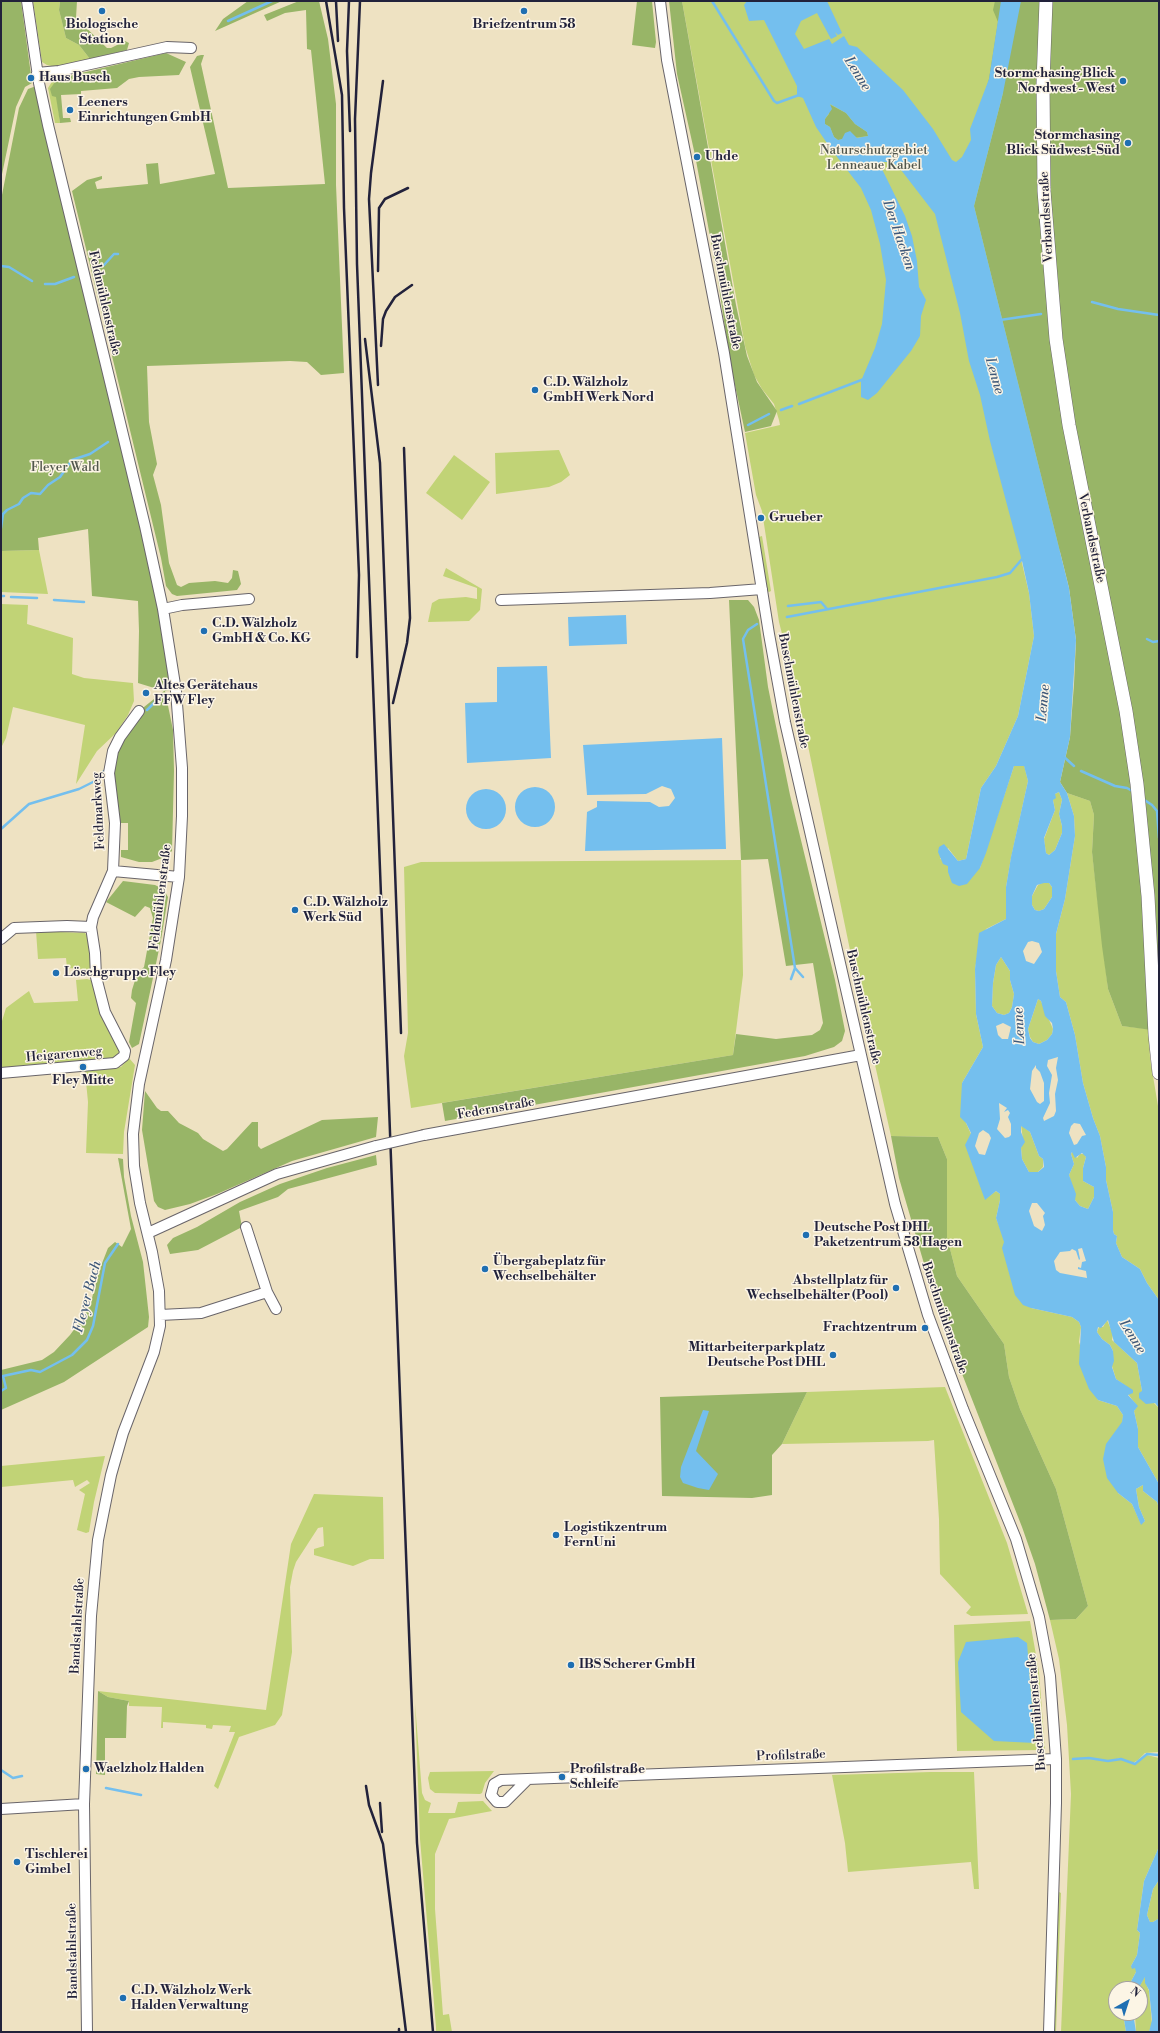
<!DOCTYPE html>
<meta charset="utf-8">
<style>
body{margin:0}
#map{position:relative;width:1160px;height:2033px;overflow:hidden;background:#eee2c2;font-family:"Libre Bodoni",serif}
canvas{display:block}
.frame{position:absolute;inset:0;border:2px solid #22223b;pointer-events:none}
.north{position:absolute;left:1108px;top:1981px;width:40px;height:40px;box-sizing:border-box;background:#fcf5e5;border:1px solid #a5a1a1;border-radius:50%;rotate:39deg;font-size:11px;font-weight:700;line-height:16px;text-align:center;color:#22223b}
.north::after{content:'';display:block;margin:auto;width:14px;height:18px;background:#1f6fb2;clip-path:polygon(50% 0,100% 100%,50% 72%,0 100%)}
</style>
<div id="map">
<canvas width="1160" height="2033"></canvas>
<div class="frame"></div>
<div class="north">N</div>
</div>
<script>
const context = document.querySelector('canvas').getContext('2d');
context.lineJoin = 'round';
function fillPath(path, color) { context.fillStyle = color; context.fill(path, 'evenodd'); }
const shape = rows => new Path2D(rows.map(r => 'M' + r).join(''));
function strokePath(path, color, width, dash) { context.strokeStyle = color; context.lineWidth = width; context.lineCap = dash ? 'butt' : 'round'; context.setLineDash(dash || []); context.stroke(path); }
function write(font, color, halo, rows, align = 'center') {
  context.font = font + ' "Libre Bodoni",serif'; context.lineWidth = 3; context.setLineDash([]); context.textBaseline = 'middle'; context.strokeStyle = halo; context.fillStyle = color; for (const [text, x, y, turn = 0] of rows) {
    context.save(); context.translate(x, y); context.rotate((+turn || 0) * Math.PI / 180); context.textAlign = isNaN(turn) ? turn : align; if (halo) context.strokeText(text, 0, 0); context.fillText(text, 0, 0); context.restore();
  }
}
fillPath(shape([
 [33,1,60,1,59,10,66,38,79,45,90,59,56,67,47,65,42,62],
 [682,1,1034,1,1066,550,1021,559,1029,593,1034,636,1018,716,996,766,981,788,966,859,958,861,948,848,940,859,980,868,1014,766,1024,765,1028,781,1011,858,1006,887,1006,919,986,929,978,953,975,969,976,1014,983,1047,962,1083,966,1123,971,1134,985,1199,996,1191,1000,1194,1000,1200,996,1218,1031,1308,1072,1317,1079,1322,1081,1327,1079,1342,1098,1400,1117,1406,1123,1415,1118,1493,1132,1504,1141,1524,1145,1521,1139,1507,1136,1489,1143,1485,1143,1491,1157,1502,1159,1508,1159,1752,1145,1753,1138,1760,1133,1763,1120,1758,1114,1760,1121,1759,1135,1764,1147,1755,1159,1758,1159,1842,1158,1849,1144,1881,1137,1930,1140,1933,1137,1955,1131,1966,1136,1968,1136,1972,1127,1989,1116,1989,1116,2013,1123,2013,1126,2032,1061,2032,1071,1794,1067,1725,1059,1659,1050,1620,1076,1619,1088,1606,1056,1489,1020,1409,1009,1377,1004,1344,957,1276,947,1237,947,1159,938,1137,891,1136,858,989,798,697,779,622,762,511,756,495,745,433,780,425,779,420,774,404,762,389,754,375,745,346],
 [64,77,66,78,55,82,60,123,55,123,48,88,53,80],
 [559,450,570,475,561,482,549,487,496,494,495,453],
 [454,455,490,482,462,520,426,493],
 [762,536,771,591,769,592,767,591,759,537],
 [39,550,48,594,1,592,1,551],
 [446,568,482,589,480,610,469,621,428,622,432,603,439,599,466,597,477,599,477,588,443,576],
 [1,604,28,605,27,624,73,638,72,674,84,678,133,683,134,701,128,715,116,733,97,751,76,784,85,725,13,707,6,738,1,748],
 [1059,792,1062,800,1059,814,1062,826,1062,833,1055,850,1049,855,1046,853,1044,839,1055,810,1053,800,1055,794],
 [1067,793,1090,801,1094,815,1092,852,1108,989,1122,1026,1149,1029,1150,1058,1159,1112,1159,1300,1147,1283,1140,1269,1122,1257,1116,1243,1117,1236,1114,1234,1113,1230,1113,1212,1106,1180,1106,1167,1100,1136,1093,1118,1083,1083,1075,1035,1066,1002,1060,997,1056,971,1056,934,1065,899,1075,836,1074,816],
 [741,860,743,975,733,1055,411,1108,404,1056,408,1033,404,867,421,862],
 [1044,882,1049,883,1052,887,1052,897,1044,909,1039,911,1035,910,1032,905,1032,896,1038,885],
 [36,931,85,933,91,942,91,972,87,974,83,969,67,968,66,958,38,959],
 [1001,957,1010,971,1010,980,1014,994,1012,1007,1009,1013,1004,1015,997,1013,992,1006,993,983,996,965],
 [87,979,94,981,121,1051,117,1058,1,1069,2,1021,6,1008,29,991,34,1003,78,1001,76,980],
 [1038,999,1041,1001,1053,1029,1052,1034,1047,1040,1039,1044,1033,1042,1030,1037,1028,1029],
 [129,1058,135,1065,124,1132,123,1154,86,1153,88,1102,85,1071,121,1067],
 [1021,1125,1030,1132,1039,1156,1043,1159,1043,1167,1038,1172,1029,1172,1022,1159,1021,1148,1023,1140],
 [1073,1151,1077,1158,1080,1154,1084,1154,1086,1157,1083,1168,1083,1181,1094,1187,1094,1197,1088,1209,1080,1206,1075,1200,1069,1175,1074,1164,1071,1154],
 [1107,1320,1113,1334,1112,1340,1137,1363,1142,1391,1159,1408,1159,1484,1138,1447,1138,1429,1134,1411,1137,1406,1128,1394,1127,1387,1116,1379,1112,1366,1113,1351,1110,1345,1102,1339,1097,1332,1099,1327,1103,1327],
 [945,1387,1007,1543,1028,1614,971,1616,966,1613,971,1607,940,1574,939,1519,934,1440,928,1441,782,1444,807,1392],
 [105,1456,94,1502,89,1532,86,1533,77,1530,85,1494,79,1490,90,1483,87,1480,75,1487,73,1480,1,1487,1,1466],
 [314,1494,383,1497,384,1559,370,1559,353,1566,314,1555,314,1549,324,1546,323,1527,318,1528,296,1562,293,1571,290,1587,292,1652,282,1715,275,1725,239,1737,218,1789,214,1786,235,1732,229,1732,231,1726,213,1725,212,1729,206,1728,206,1725,163,1722,163,1728,161,1728,162,1707,129,1706,129,1701,108,1697,98,1691,266,1710,291,1544],
 [1030,1621,1039,1672,1045,1750,957,1751,954,1625],
 [415,1703,422,1793,425,1800,431,1803,428,1813,455,1813,458,1802,483,1801,492,1811,449,1819,435,1854,435,1909,443,2015,449,2014,452,2032,436,2032,436,2027,420,1839],
 [494,1771,485,1783,482,1793,480,1794,435,1793,430,1789,428,1778,430,1772],
 [931,1772,974,1772,979,1889,974,1889,971,1862,848,1872,845,1843,832,1775],
 [1159,1880,1159,1914,1158,1919,1153,1922,1150,1922,1147,1915,1153,1889],
 [1059,1892,1061,1893,1056,2032,1053,2032],
 [1145,1976,1145,1981,1149,1991,1152,2024,1149,2032,1136,2032,1135,2015,1136,2013,1140,2013,1140,1989,1138,1989]
]), '#c1d376');
fillPath(shape([
 [1,1,21,1,31,75,29,76,32,83,25,87,16,107,1,179],
 [60,1,77,1,76,18,107,48,111,48,125,41,129,43,127,50,90,59,79,45,66,38,59,10],
 [248,1,282,1,215,31,223,19],
 [299,1,319,1,328,39,336,104,336,185,344,373,321,375,307,362,290,361,147,366,149,422,157,464,153,475,161,505,169,563,177,585,181,587,189,583,215,581,228,583,232,578,233,570,238,571,241,584,237,590,177,596,172,594,166,586,161,558,72,191,87,180,102,176,102,179,95,182,97,189,148,184,146,164,158,163,160,184,215,174,190,67,197,56,201,55,204,55,201,64,228,188,325,184,311,50,307,49,306,10,285,13,267,21,264,15],
 [637,1,652,1,656,42,655,48,632,45],
 [669,1,682,1,736,305,747,356,757,382,777,411,771,426,745,432,730,362,718,280,695,155,677,74],
 [995,1,1159,1,1159,1031,1122,1026,1108,989,1102,946,1092,852,1094,815,1090,801,1067,793,1060,782,1070,737,1074,684,1076,640,1069,588,974,206,1003,93,985,93,989,79,998,22,993,10],
 [166,53,186,62,179,75,139,77,129,79,117,88,81,91,81,94,61,95,63,118,70,118,71,122,60,123,56,97,52,96,50,89,55,82,73,75],
 [39,85,131,472,175,689,165,691,173,730,174,771,172,851,165,857,152,862,139,862,121,857,121,850,128,850,128,823,115,823,113,751,139,711,164,691,138,683,139,631,138,601,92,596,88,529,38,538,39,550,1,551,1,200,19,108,28,89],
 [829,104,846,113,855,124,867,132,868,136,838,140,834,137,830,127,825,124,825,119,829,114],
 [729,600,748,600,754,607,759,620,768,687,790,795,835,980,845,1031,842,1041,834,1047,805,1056,445,1121,442,1103,733,1055,736,1034,776,1039,812,1035,820,1030,823,1023,813,963,786,966,768,859,741,860],
 [123,881,155,885,163,889,168,897,161,940,139,1044,132,1048,129,1042,136,1003,131,998,132,990,137,974,144,967,153,918,150,908,145,906,135,917,106,902],
 [145,1091,157,1108,161,1111,168,1111,179,1123,198,1133,203,1139,223,1151,227,1149,252,1122,258,1122,258,1146,261,1149,322,1120,378,1117,376,1137,292,1161,217,1194,190,1204,165,1210,158,1207,154,1201,142,1130],
 [891,1136,938,1137,947,1159,947,1237,957,1276,1004,1344,1009,1377,1020,1409,1056,1489,1088,1606,1076,1619,1050,1620,1035,1564,1022,1527,939,1315,899,1178],
 [376,1155,377,1165,288,1189,278,1197,239,1211,242,1227,198,1250,170,1254,167,1245,173,1238,197,1227,240,1202,280,1184,327,1168],
 [118,1158,123,1159,124,1177,131,1216,143,1262,149,1317,148,1327,64,1382,1,1410,1,1370,42,1360,54,1352,70,1335,84,1316,91,1302,99,1271,108,1248,115,1242,122,1247,131,1229],
 [807,1392,782,1444,772,1455,772,1495,752,1498,662,1496,660,1397],
 [98,1691,108,1697,129,1701,127,1706,126,1738,105,1738,105,1775,96,1774]
]), '#98b567');
fillPath(shape([
 [747,1,827,1,842,33,838,35,835,32,837,36,831,39,817,13,801,21,795,34,804,49,829,39,832,44,844,36,849,45,857,47,903,90,933,129,952,160,956,162,962,157,971,140,970,129,989,79,1001,1,1021,1,1003,93,974,206,1069,588,1076,640,1070,737,1060,782,1067,793,1074,816,1075,836,1065,899,1056,934,1056,971,1060,997,1066,1002,1075,1035,1083,1083,1093,1118,1100,1136,1106,1167,1106,1180,1113,1212,1113,1230,1114,1234,1117,1236,1116,1243,1122,1257,1140,1269,1147,1283,1159,1300,1159,1408,1155,1403,1146,1404,1139,1398,1139,1393,1142,1391,1137,1363,1114,1342,1108,1320,1101,1328,1098,1327,1097,1332,1102,1339,1110,1345,1113,1351,1114,1361,1112,1367,1116,1379,1133,1390,1133,1393,1128,1395,1138,1406,1134,1411,1138,1429,1138,1447,1159,1484,1159,1508,1157,1502,1143,1491,1143,1485,1136,1489,1139,1507,1145,1521,1141,1525,1132,1504,1118,1493,1107,1478,1103,1459,1106,1444,1122,1422,1123,1415,1117,1406,1098,1400,1089,1389,1079,1364,1081,1327,1079,1322,1072,1317,1031,1308,1023,1305,1015,1295,1002,1248,1004,1242,996,1218,1000,1200,1000,1194,996,1191,985,1200,965,1145,971,1133,966,1123,960,1117,962,1083,983,1047,976,1014,975,969,979,933,1006,919,1006,887,1011,857,1028,781,1024,766,1014,766,986,853,980,868,967,884,959,886,952,883,948,872,948,866,943,864,938,852,939,847,944,844,958,861,966,859,981,788,996,766,1018,716,1034,636,1029,593,1022,561,990,441,980,395,969,361,960,313,935,214,898,166,889,162,883,162,881,167,905,216,912,236,917,261,919,287,926,300,921,316,920,336,911,351,877,393,868,400,861,397,861,381,875,348,882,324,886,280,880,244,871,210,861,188,831,149,816,127,803,98,797,96,797,86,764,20,749,21,744,5],
 [830,104,846,113,855,124,867,132,868,136,857,138,850,131,845,133,842,139,838,140,834,137,830,127,825,124,825,119,832,109],
 [1059,792,1062,800,1059,814,1062,826,1062,833,1055,850,1049,855,1046,853,1044,838,1055,810,1053,800,1056,798,1055,794],
 [1044,883,1049,883,1052,887,1052,897,1044,909,1039,911,1035,910,1032,905,1032,896,1037,885],
 [1032,941,1039,943,1042,952,1034,964,1026,961,1023,951,1028,942],
 [1001,957,1010,971,1010,980,1014,994,1012,1007,1009,1013,1004,1015,997,1013,992,1006,993,983,996,965],
 [1038,999,1041,1001,1045,1016,1052,1023,1053,1029,1052,1034,1047,1040,1039,1044,1033,1042,1030,1038,1028,1029],
 [1003,1023,1011,1027,1008,1039,1002,1039,998,1035,996,1026],
 [1058,1057,1056,1068,1058,1080,1055,1094,1056,1111,1054,1116,1044,1121,1043,1118,1050,1103,1049,1093,1052,1075,1047,1066,1048,1060],
 [1036,1065,1036,1068,1040,1072,1044,1083,1044,1101,1040,1104,1037,1102,1030,1089,1032,1071],
 [999,1103,1007,1108,1004,1112,1008,1110,1010,1113,1008,1117,1011,1124,1011,1135,1009,1137,1005,1138,997,1129,1000,1119],
 [1074,1123,1080,1124,1086,1135,1082,1136,1077,1144,1074,1145,1069,1133,1071,1126],
 [1021,1126,1030,1132,1039,1156,1043,1159,1044,1167,1038,1172,1029,1172,1022,1159,1021,1148,1025,1142,1021,1132],
 [983,1130,989,1134,991,1138,985,1155,979,1154,975,1146,979,1133],
 [1072,1152,1075,1158,1082,1153,1086,1157,1083,1168,1083,1181,1094,1187,1094,1197,1088,1209,1080,1206,1075,1200,1076,1194,1069,1175,1074,1164,1071,1154],
 [1032,1203,1037,1203,1045,1213,1043,1216,1045,1225,1042,1231,1034,1226,1029,1211],
 [1082,1248,1086,1261,1082,1262,1081,1268,1078,1267,1078,1269,1086,1271,1087,1278,1060,1273,1056,1270,1054,1261,1060,1252,1070,1251,1072,1249,1076,1251,1079,1260,1080,1259,1078,1249],
 [626,615,627,644,569,646,568,617],
 [547,666,551,758,467,763,465,703,497,702,497,667],
 [722,738,726,849,585,851,587,812,597,807,597,801,650,802,659,807,669,806,675,798,671,789,662,786,646,794,587,795,583,745],
 '515 807a20 20 0 1 1 40 0a20 20 0 1 1-40 0Z',
 '466 809a20 20 0 1 1 40 0a20 20 0 1 1-40 0Z',
 [703,1410,709,1411,696,1451,718,1474,709,1490,698,1488,683,1483,680,1477,681,1467],
 [1018,1637,1027,1643,1035,1743,994,1741,961,1712,958,1662,966,1642],
 [1159,1842,1159,1880,1153,1889,1147,1915,1150,1922,1153,1922,1158,1919,1159,1914,1159,2032,1149,2032,1152,2020,1149,1990,1145,1983,1145,1977,1138,1989,1127,1989,1136,1972,1135,1968,1132,1969,1131,1966,1137,1955,1140,1933,1137,1930,1144,1881,1158,1849],
 [1123,2013,1136,2013,1134,2019,1136,2032,1126,2032]
]), '#74bfee');
strokePath(shape([
 [712,1,774,101,777,103,799,95],
 [228,21,272,1],
 [1,266,9,267,32,281],
 [96,268,104,265,114,254,118,254],
 [45,284,55,284,74,277],
 [1092,302,1118,309,1159,315],
 [1000,320,1041,314],
 [799,404,864,379],
 [781,410,792,406],
 [748,425,769,414],
 [1,528,3,514,7,510,19,504,23,498,31,493,40,494,48,485,60,477,72,460,90,454,108,442],
 [1,596,4,596],
 [11,597,37,598],
 [54,600,84,602],
 [788,606,821,602,827,609],
 [787,617,997,577,1010,573,1023,558],
 [757,624,748,630,743,639,795,968,803,977],
 [1147,639,1153,642,1159,641],
 [147,710,159,698],
 [1063,756,1074,766],
 [1081,771,1115,786,1127,788,1134,792],
 [1143,799,1152,805,1157,811,1159,838],
 [1,829,29,804,79,789,95,781,104,771],
 [791,979,795,968],
 [1,1391,6,1388,3,1376,31,1370,40,1372,72,1355,87,1340,93,1326,105,1263,118,1244],
 [1073,1759,1089,1758,1108,1761,1121,1759,1135,1764,1147,1754,1159,1755],
 [1,1770,13,1778,22,1776],
 [106,1788,141,1795]
]), '#74bfee', 2.5);
const minor = shape([
 [27,1,39,83,48,125,145,526,163,609,176,691,182,768,182,816,179,877,166,960,139,1084,133,1134,134,1166,140,1203,152,1252,159,1291,160,1326,154,1352,123,1433,111,1475,98,1540,91,1616,84,1804,87,2032],
 [660,1,667,60,724,353,769,634,785,722,895,1204,928,1315,963,1409,1016,1539,1039,1617,1050,1676,1056,1759,1056,1803,1049,2032],
 [37,73,59,71,167,47,191,48],
 [501,600,710,593,762,589],
 [163,609,182,605,249,599],
 [113,871,179,877],
 [1,939,14,928,67,926,91,927],
 [1,1073,115,1063,124,1056,125,1051,105,1012,96,977,95,953,91,927,93,917,113,871,115,823,109,773,113,751,120,737,139,711],
 [424,1135,861,1055],
 [148,1233,277,1174,376,1146],
 [267,1292,276,1309],
 [160,1315,201,1313,267,1292,246,1227],
 [527,1780,505,1802,497,1802,491,1795,494,1784,501,1780,1056,1759],
 [1,1809,84,1804]
]);
const major = shape([
 [1046,1,1043,83,1044,191,1056,339,1069,425,1126,711,1137,784,1148,896,1155,1035,1159,1073]
]);
strokePath(minor, '#69656a', 12);
strokePath(major, '#69656a', 14);
strokePath(minor, '#fff', 10);
strokePath(major, '#fff', 13);
strokePath(shape([
 [326,1,342,95,344,208,359,575,357,657],
 [336,1,338,41],
 [349,1,347,51,350,131],
 [360,1,355,119,357,264,417,1843,433,2032],
 [378,271,379,208,385,199,408,188],
 [365,339,380,463,401,1033],
 [381,346,383,319,386,311,395,297,412,285],
 [378,385,369,199,371,173,383,81],
 [393,703,407,643,410,618,404,448],
 [366,1786,369,1805,383,1844,406,2032],
 [380,1803,382,1832],
 [399,2029,399,2032]
]), '#22223b', 2.5);
const minorBridge = shape([
 [376,1146,424,1135]
]);
strokePath(minorBridge, '#69656a', 12, []);
strokePath(minorBridge, '#fff', 10);
for (const [x, y, r, color] of [
 [102,11,4,"#1f6fb2"],
 [524,11,4,"#1f6fb2"],
 [31,78,4,"#1f6fb2"],
 [1123,81,4,"#1f6fb2"],
 [70,110,4,"#1f6fb2"],
 [1128,143,4,"#1f6fb2"],
 [697,157,4,"#1f6fb2"],
 [535,390,4,"#1f6fb2"],
 [761,518,4,"#1f6fb2"],
 [204,631,4,"#1f6fb2"],
 [146,693,4,"#1f6fb2"],
 [295,910,4,"#1f6fb2"],
 [56,973,4,"#1f6fb2"],
 [83,1067,4,"#1f6fb2"],
 [806,1235,4,"#1f6fb2"],
 [485,1269,4,"#1f6fb2"],
 [896,1288,4,"#1f6fb2"],
 [925,1328,4,"#1f6fb2"],
 [833,1355,4,"#1f6fb2"],
 [556,1535,4,"#1f6fb2"],
 [571,1665,4,"#1f6fb2"],
 [86,1769,4,"#1f6fb2"],
 [562,1777,4,"#1f6fb2"],
 [17,1862,4,"#1f6fb2"],
 [123,1998,4,"#1f6fb2"]
]) { const dot = new Path2D(); dot.arc(x, y, r, 0, 2 * Math.PI); context.fillStyle = color; context.fill(dot); strokePath(dot, '#fcf5e5', 1.5); }
write('bold 13px', '#22223b', '#fcf5e5', [
 ["Biologische",102,25,"center"],
 ["Station",102,40,"center"],
 ["Briefzentrum 58",524,25,"center"],
 ["Stormchasing Blick",1115,74,"right"],
 ["Nordwest - West",1115,89,"right"],
 ["Haus Busch",39,78],
 ["Leeners",78,103],
 ["Einrichtungen GmbH",78,118],
 ["Stormchasing",1120,136,"right"],
 ["Blick Südwest-Süd",1120,151,"right"],
 ["Uhde",705,157],
 ["C.D. Wälzholz",543,383],
 ["GmbH Werk Nord",543,398],
 ["Grueber",769,518],
 ["C.D. Wälzholz",212,624],
 ["GmbH & Co. KG",212,639],
 ["Altes Gerätehaus",154,686],
 ["FFW Fley",154,701],
 ["C.D. Wälzholz",303,903],
 ["Werk Süd",303,918],
 ["Löschgruppe Fley",64,973],
 ["Fley Mitte",83,1081,"center"],
 ["Deutsche Post DHL",814,1228],
 ["Paketzentrum 58 Hagen",814,1243],
 ["Übergabeplatz für",493,1262],
 ["Wechselbehälter",493,1277],
 ["Abstellplatz für",888,1281,"right"],
 ["Wechselbehälter (Pool)",888,1296,"right"],
 ["Frachtzentrum",917,1328,"right"],
 ["Mittarbeiterparkplatz",825,1348,"right"],
 ["Deutsche Post DHL",825,1363,"right"],
 ["Logistikzentrum",564,1528],
 ["FernUni",564,1543],
 ["IBS Scherer GmbH",579,1665],
 ["Waelzholz Halden",94,1769],
 ["Profilstraße",570,1770],
 ["Schleife",570,1785],
 ["Tischlerei",25,1855],
 ["Gimbel",25,1870],
 ["C.D. Wälzholz Werk",131,1991],
 ["Halden Verwaltung",131,2006]
], 'left');
write('13px', '#52574d', '#fcf5e5', [
 ["Naturschutzgebiet",874,151],
 ["Lenneaue Kabel",874,166],
 ["Fleyer Wald",65,468]
]);
write('13px', '#22223b', '#fcf5e5', [
 ["Verbandsstraße",1047,217,-93],
 ["Buschmühlenstraße",725,292,79],
 ["Feldmühlenstraße",104,303,77],
 ["Verbandsstraße",1091,538,78],
 ["Buschmühlenstraße",793,691,79],
 ["Feldmarkweg",99,811,-93],
 ["Feldmühlenstraße",161,897,-83],
 ["Buschmühlenstraße",863,1007,77],
 ["Heigarenweg",64,1055,-5],
 ["Federnstraße",496,1109,-10],
 ["Buschmühlenstraße",944,1318,71],
 ["Bandstahlstraße",78,1626,-87],
 ["Buschmühlenstraße",1037,1712,-95],
 ["Profilstraße",791,1756,-2],
 ["Bandstahlstraße",73,1951,-91]
]);
write('italic 14px', '#3f597a', '#fcf5e5', [
 ["Lenne",857,74,58],
 ["Der Hacken",898,235,71],
 ["Lenne",994,376,74],
 ["Lenne",1044,703,-85],
 ["Lenne",1020,1026,-93],
 ["Fleyer Bach",88,1297,-75],
 ["Lenne",1132,1337,58]
]);
</script>
